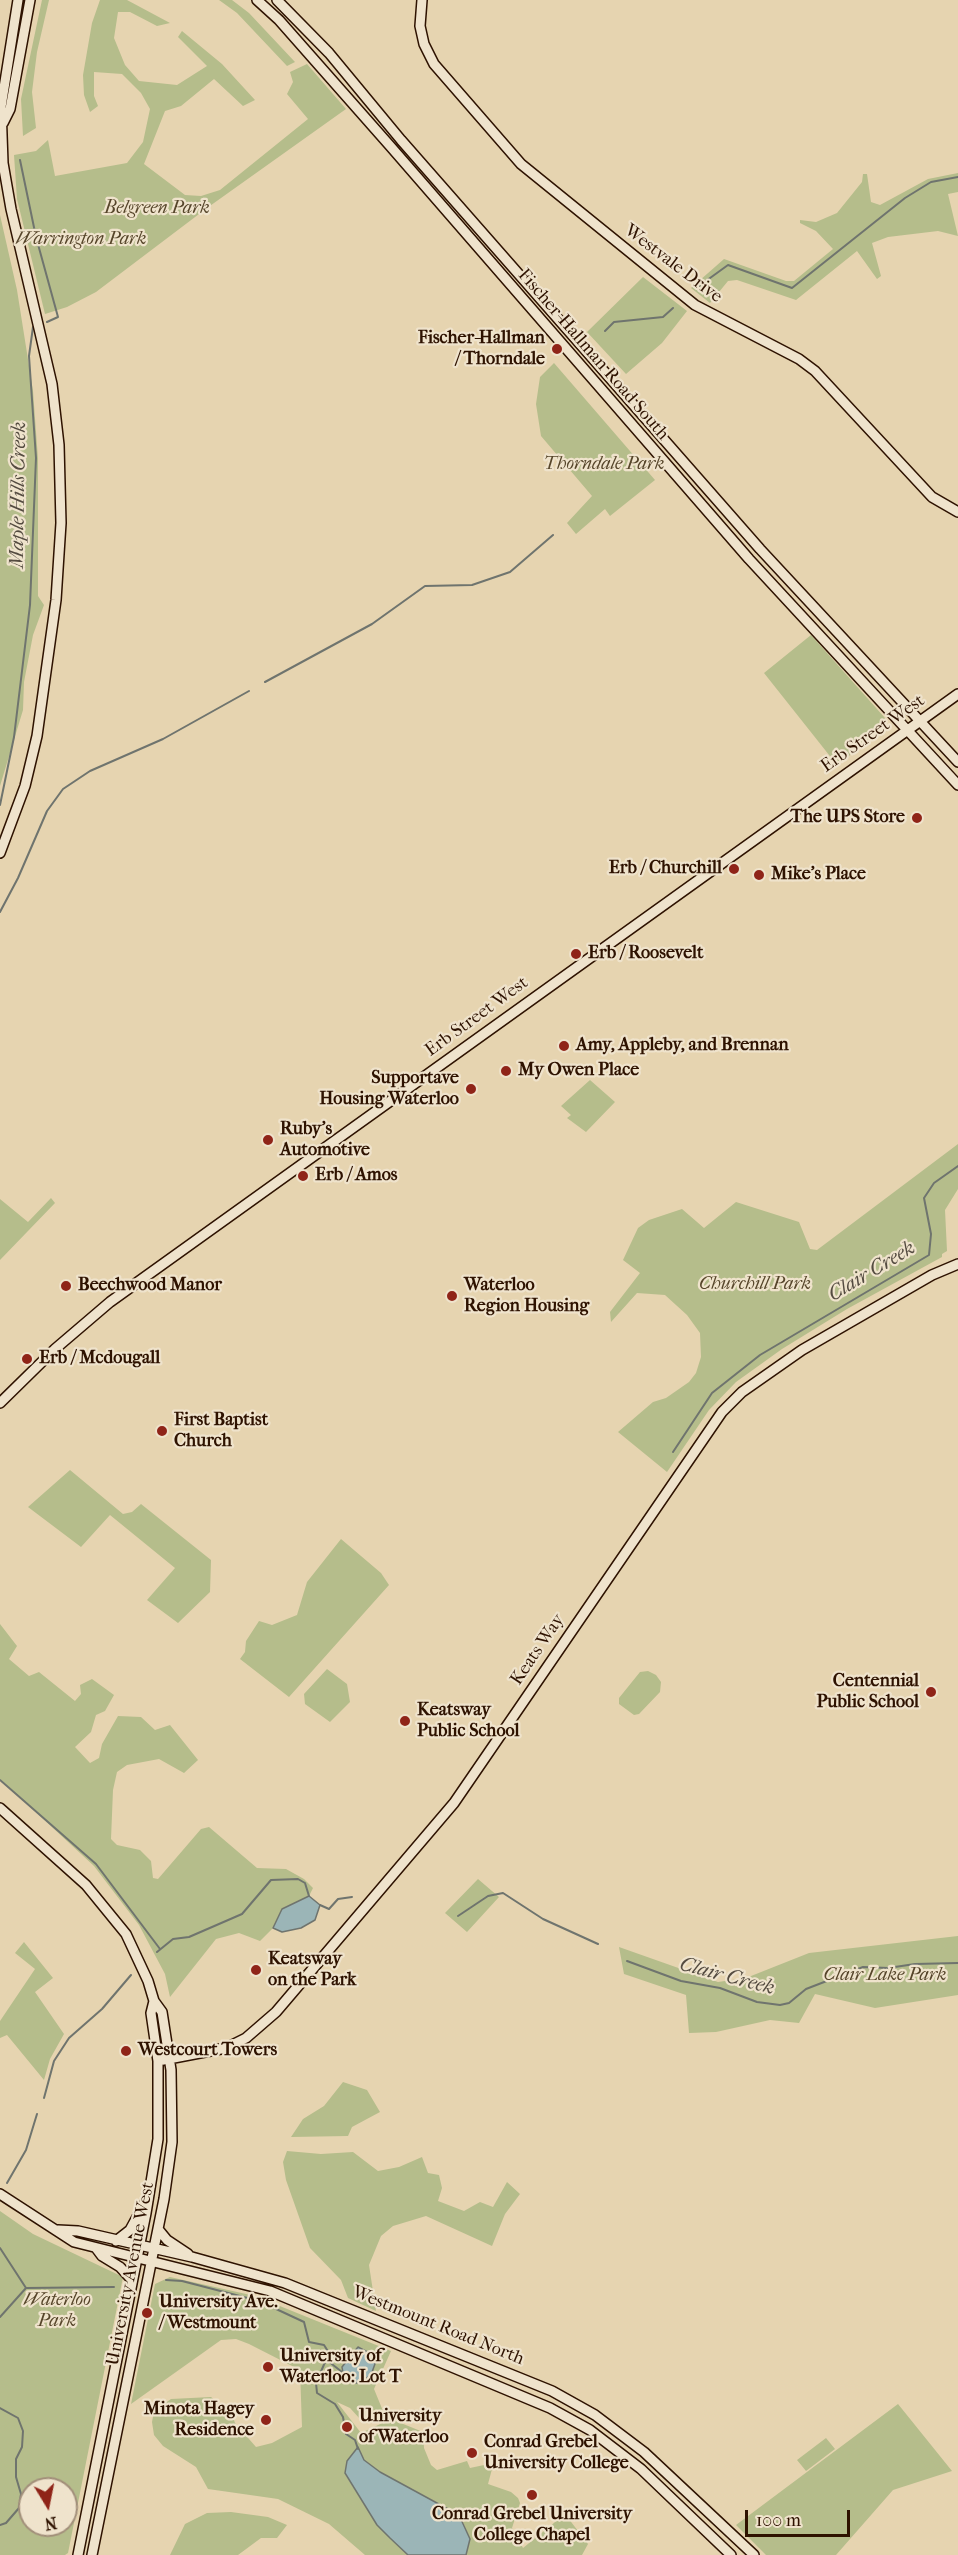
<!DOCTYPE html>
<style>
body{margin:0}
#map{position:relative;width:958px;height:2555px;overflow:hidden;background:#e6d4b0;font-family:"IM FELL French Canon",serif}
canvas{display:block}
.north{position:absolute;left:18px;top:2477px;width:60px;height:60px;box-sizing:border-box;background:#efe3cc;border:2px solid #a28f7a;border-radius:50%;rotate:170deg;font-size:16px;font-weight:700;line-height:24px;text-align:center;color:#2e1200}
.north::after{content:'';display:block;margin:auto;width:21px;height:27px;background:#8f2418;clip-path:polygon(50% 0,100% 100%,50% 72%,0 100%)}
.scale{position:absolute;left:745px;top:2510px;width:105px;height:27px;box-sizing:border-box;border:3px solid #2e1200;border-top:0;padding-left:8px;font-size:18px;line-height:21px;white-space:nowrap;color:#2e1200;-webkit-text-stroke:4px #efe3cc;paint-order:stroke}
</style>
<div id="map">
<canvas width="958" height="2555"></canvas>
<div class="north">N</div>
<div class="scale">100 m</div>
</div>
<script>
const context = document.querySelector('canvas').getContext('2d');
context.lineJoin = 'round';
function fillPath(path, color) { context.fillStyle = color; context.fill(path, 'evenodd'); }
const shape = rows => new Path2D(rows.map(r => 'M' + r).join(''));
function strokePath(path, color, width, dash) { context.strokeStyle = color; context.lineWidth = width; context.lineCap = dash ? 'butt' : 'round'; context.setLineDash(dash || []); context.stroke(path); }
function write(font, color, halo, rows, align = 'center') {
  context.font = font + ' "IM FELL French Canon",serif'; context.lineWidth = 4.5; context.setLineDash([]); context.textBaseline = 'middle'; context.strokeStyle = halo; context.fillStyle = color; for (const [text, x, y, turn = 0] of rows) {
    context.save(); context.translate(x, y); context.rotate((+turn || 0) * Math.PI / 180); context.textAlign = isNaN(turn) ? turn : align; if (halo) context.strokeText(text, 0, 0); context.fillText(text, 0, 0); context.restore();
  }
}
fillPath(shape([
 [42,0,49,0,37,52,32,92,36,128,23,136,21,99],
 [100,0,127,0,170,23,157,26,130,12,118,12,114,38,125,65,139,81,177,85,207,66,178,37,182,31,222,64,255,100,243,106,214,79,181,106,165,111,144,164,185,195,201,196,220,190,308,119,287,94,293,82,290,72,307,64,346,109,207,208,96,292,67,307,45,314,17,199,14,155,36,151,48,140,55,176,127,163,143,142,150,109,141,93,122,74,94,72,94,96,98,106,90,112,84,95,83,75,92,23],
 [219,0,232,0,249,13,295,62,287,66,237,13],
 [958,173,958,192,948,194,958,236,938,231,888,237,872,243,881,276,877,279,857,251,796,300,737,280,728,281,710,303,691,288,724,259,786,281,794,281,833,249,816,231,800,223,800,220,816,222,837,213,862,182,863,174,867,174,871,202,880,205,928,179],
 [0,215,17,290,33,391,38,459,38,596,44,605,33,635,24,682,23,710,0,786],
 [643,277,687,311,662,343,626,374,587,332],
 [554,363,655,480,610,516,605,509,576,534,567,523,592,496,541,436,536,404,540,377],
 [811,635,885,718,883,730,837,765,764,673],
 [590,1080,615,1102,586,1132,567,1118,571,1115,561,1106],
 [958,1144,958,1189,945,1210,947,1251,942,1254,942,1257,847,1309,782,1349,736,1382,709,1410,667,1472,618,1432,653,1402,666,1398,689,1382,696,1373,701,1357,700,1333,687,1315,665,1295,637,1293,611,1322,610,1312,640,1273,623,1260,638,1228,649,1220,682,1209,704,1228,736,1202,799,1222,810,1249,817,1250],
 [51,1198,55,1203,0,1260,0,1199,28,1222],
 [70,1470,123,1514,132,1512,141,1504,211,1560,210,1592,178,1623,147,1600,175,1568,110,1515,81,1547,28,1507],
 [341,1539,381,1573,389,1585,289,1697,240,1659,245,1652,246,1641,259,1621,272,1625,297,1615,307,1582],
 [0,1624,17,1646,9,1659,29,1676,39,1672,75,1701,81,1694,80,1685,92,1679,114,1695,105,1711,96,1715,91,1732,75,1747,90,1763,99,1758,102,1744,118,1716,141,1717,155,1730,170,1725,198,1760,184,1773,159,1759,127,1765,117,1772,113,1790,111,1839,117,1845,140,1850,151,1861,153,1878,158,1879,201,1829,209,1827,257,1868,286,1869,304,1879,313,1888,309,1896,282,1909,273,1928,260,1941,239,1933,216,1939,170,1997,165,1974,139,1925,94,1866,0,1779],
 [327,1669,347,1684,350,1702,330,1722,305,1704,304,1694],
 [648,1671,656,1675,661,1682,660,1692,639,1714,634,1715,619,1704,619,1698,640,1672],
 [478,1879,499,1897,467,1932,445,1913],
 [958,1936,958,1995,875,2008,815,1994,799,2023,770,2020,716,2032,689,2033,686,1995,624,1974,619,1947,718,1982,746,1978,809,1953],
 [24,1942,53,1978,35,1992,64,2034,50,2059,44,2080,7,2035,0,2038,0,2021,35,1969,15,1953],
 [343,2082,367,2090,380,2112,352,2127,348,2136,291,2137,303,2119,324,2106],
 [287,2151,321,2154,353,2152,378,2171,399,2167,422,2157,428,2173,439,2175,442,2188,438,2201,464,2211,480,2202,493,2207,507,2182,520,2194,505,2214,492,2246,426,2216,393,2226,381,2236,369,2265,376,2311,348,2298,341,2280,310,2248,286,2180,283,2162],
 [0,2211,33,2234,123,2277,68,2553,65,2555,0,2555],
 [30,2489,66,2489,66,2525,30,2525],
 [170,2277,255,2296,391,2351,374,2389,383,2411,373,2417,360,2419,350,2408,337,2402,361,2433,391,2419,423,2432,424,2448,431,2465,437,2470,467,2461,470,2468,484,2465,492,2469,488,2484,511,2492,518,2498,520,2503,512,2528,523,2548,565,2514,588,2544,582,2555,466,2555,470,2539,460,2515,380,2472,364,2461,358,2448,347,2461,345,2474,377,2525,408,2555,365,2555,329,2524,278,2499,208,2489,196,2467,163,2446,154,2435,152,2422,154,2411,171,2399,211,2397,232,2414,235,2423,256,2447,272,2443,302,2427,300,2370,249,2344,236,2339,221,2340,131,2404,155,2284],
 [355,2353,376,2361,373,2367,344,2379,342,2367],
 [898,2404,952,2471,893,2490,836,2555,766,2555,736,2525],
 [826,2438,835,2449,806,2471,797,2460],
 [231,2512,268,2517,287,2525,277,2538,261,2538,238,2555,170,2555,185,2524,207,2513]
]), '#b5bd8b');
const water = shape([
 [309,1896,320,1905,315,1920,301,1928,282,1932,273,1928,282,1909,309,1896],
 [358,2347,375,2356,376,2361,371,2375,359,2383,350,2383,344,2379,342,2367,358,2347],
 [358,2447,364,2460,380,2472,459,2515,470,2539,466,2555,408,2555,390,2538,377,2525,345,2473,347,2461,358,2447]
]);
fillPath(water, '#9bb5b7');
strokePath(water, '#6f746e', 1.5);
strokePath(shape([
 [20,160,36,237,58,317,47,322],
 [699,286,728,265,792,288,905,198,931,182,958,177],
 [605,331,614,322,663,317,673,308],
 [265,682,372,624,425,586,472,585,510,572,553,535],
 [0,805,14,737,30,605,36,458,29,356,33,327],
 [0,912,18,878,47,811,63,789,90,771,163,739,249,691],
 [673,1452,712,1393,760,1355,929,1255,931,1234,924,1198,934,1183,958,1166],
 [0,1780,96,1864,160,1949],
 [320,1905,329,1909,338,1899,352,1897],
 [458,1916,488,1896,503,1893,543,1919,598,1944],
 [157,1952,173,1939,189,1937,242,1914,271,1880,298,1879,305,1883,309,1896],
 [627,1961,681,1981,720,1988,757,2002,780,2005,789,2003,806,1989,863,1967,888,1968,915,1964,958,1963],
 [44,2098,54,2061,69,2038,102,2009,131,1975],
 [7,2183,26,2150,37,2114],
 [0,2248,26,2288],
 [166,2280,182,2281,259,2301,304,2322,309,2342,324,2345,329,2353,316,2383,317,2393,335,2404,343,2417,346,2434,355,2440,358,2449],
 [0,2317,26,2288,114,2287],
 [328,2361,342,2372],
 [0,2408,18,2418,23,2431,22,2447,16,2459,16,2477,21,2494,19,2508,6,2523,0,2525]
]), '#6f746e', 2);
const secondary = shape([
 [257,0,279,20,391,147,749,559,958,785],
 [277,0,329,53,401,140,760,549,958,762],
 [422,0,420,26,424,44,434,64,521,164,695,305,799,359,815,371,932,497,958,512],
 [3,123,10,109,30,0],
 [0,853,25,786,37,736,56,600,61,523,59,445,52,384,11,209,3,163,1,107,18,0],
 [0,1403,55,1349,110,1302,958,694],
 [0,1808,86,1885,126,1934,148,1981,154,2001,162,2012,171,2070,172,2142,164,2199,92,2555],
 [158,2061,226,2048,246,2038,276,2012,454,1803,722,1412,742,1392,802,1350,932,1275,958,1264],
 [0,2194,74,2242,270,2291,550,2408,590,2430,641,2469,731,2555],
 [158,2229,167,2240,188,2254],
 [58,2230,78,2231,192,2257,285,2283,552,2391,595,2415,644,2452,754,2555],
 [116,2241,130,2230,148,2197],
 [96,2248,102,2256,120,2267,132,2280],
 [78,2555,146,2213,158,2139,158,2061,151,2013,154,2001]
]);
strokePath(secondary, '#2e1200', 12);
strokePath(secondary, '#efe3cc', 9);
for (const [x, y, r, color] of [
 [557,349,6,"#8f2418"],
 [917,818,6,"#8f2418"],
 [734,869,6,"#8f2418"],
 [759,875,6,"#8f2418"],
 [576,954,6,"#8f2418"],
 [564,1046,6,"#8f2418"],
 [506,1071,6,"#8f2418"],
 [471,1089,6,"#8f2418"],
 [268,1140,6,"#8f2418"],
 [303,1176,6,"#8f2418"],
 [66,1286,6,"#8f2418"],
 [452,1296,6,"#8f2418"],
 [27,1359,6,"#8f2418"],
 [162,1431,6,"#8f2418"],
 [931,1692,6,"#8f2418"],
 [405,1721,6,"#8f2418"],
 [256,1970,6,"#8f2418"],
 [126,2051,6,"#8f2418"],
 [147,2313,6,"#8f2418"],
 [268,2367,6,"#8f2418"],
 [266,2420,6,"#8f2418"],
 [347,2427,6,"#8f2418"],
 [472,2453,6,"#8f2418"],
 [532,2495,6,"#8f2418"]
]) { const dot = new Path2D(); dot.arc(x, y, r, 0, 2 * Math.PI); context.fillStyle = color; context.fill(dot); strokePath(dot, '#efe3cc', 2); }
write('italic 18px', '#56452a', '#efe3cc', [
 ["Belgreen Park",157,209],
 ["Warrington Park",81,240],
 ["Thorndale Park",604,465],
 ["Churchill Park",755,1285],
 ["Clair Lake Park",885,1976],
 ["Waterloo",57,2301],
 ["Park",57,2322]
]);
write('18px', '#2e1200', '#efe3cc', [
 ["Westvale Drive",673,264,37],
 ["Fischer-Hallman Road South",593,355,49],
 ["Erb Street West",873,734,-35],
 ["Erb Street West",477,1017,-36],
 ["Keats Way",538,1650,-56],
 ["University Avenue West",131,2274,-79],
 ["Westmount Road North",438,2326,22]
]);
write('bold 18px', '#2e1200', '#efe3cc', [
 ["Fischer-Hallman",545,339,"right"],
 ["/ Thorndale",545,360,"right"],
 ["The UPS Store",905,818,"right"],
 ["Erb / Churchill",722,869,"right"],
 ["Mike's Place",771,875],
 ["Erb / Roosevelt",588,954],
 ["Amy, Appleby, and Brennan",576,1046],
 ["My Owen Place",518,1071],
 ["Supportave",459,1079,"right"],
 ["Housing Waterloo",459,1100,"right"],
 ["Ruby's",280,1130],
 ["Automotive",280,1151],
 ["Erb / Amos",315,1176],
 ["Beechwood Manor",78,1286],
 ["Waterloo",464,1286],
 ["Region Housing",464,1307],
 ["Erb / Mcdougall",39,1359],
 ["First Baptist",174,1421],
 ["Church",174,1442],
 ["Centennial",919,1682,"right"],
 ["Public School",919,1703,"right"],
 ["Keatsway",417,1711],
 ["Public School",417,1732],
 ["Keatsway",268,1960],
 ["on the Park",268,1981],
 ["Westcourt Towers",138,2051],
 ["University Ave.",159,2303],
 ["/ Westmount",159,2324],
 ["University of",280,2357],
 ["Waterloo: Lot T",280,2378],
 ["Minota Hagey",254,2410,"right"],
 ["Residence",254,2431,"right"],
 ["University",359,2417],
 ["of Waterloo",359,2438],
 ["Conrad Grebel",484,2443],
 ["University College",484,2464],
 ["Conrad Grebel University",532,2515,"center"],
 ["College Chapel",532,2536,"center"]
], 'left');
write('italic 20px', '#544b40', '#efe3cc', [
 ["Maple Hills Creek",19,495,-89],
 ["Clair Creek",872,1272,-31],
 ["Clair Creek",727,1977,15]
]);
</script>
